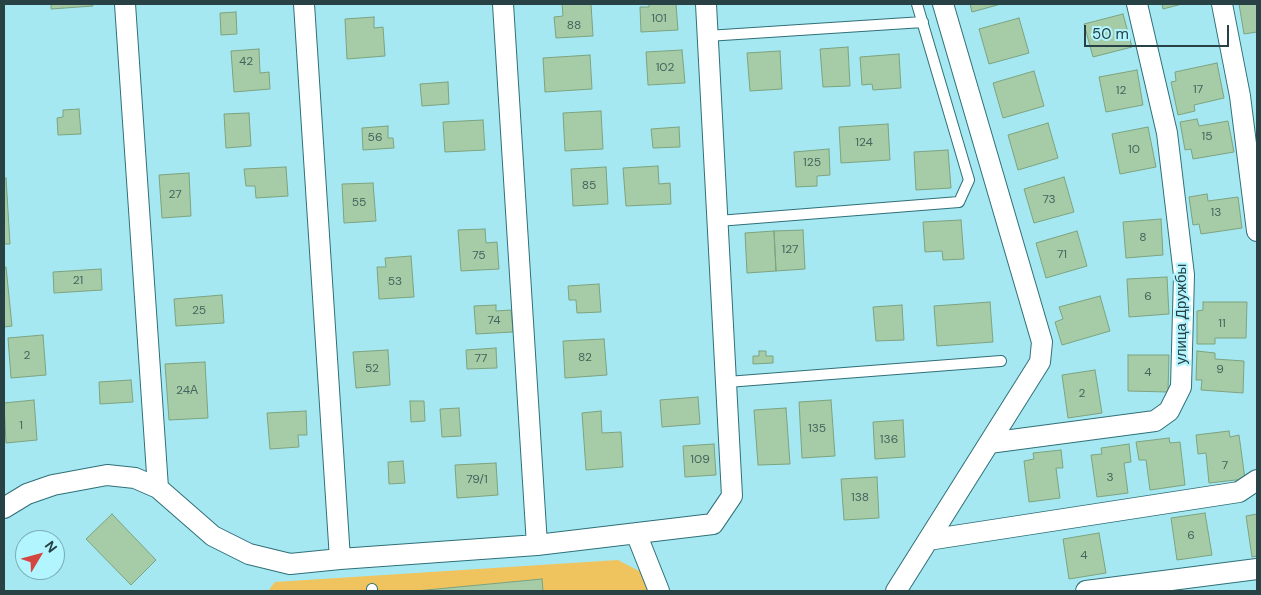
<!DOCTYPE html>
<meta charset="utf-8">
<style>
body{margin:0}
#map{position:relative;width:1261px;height:595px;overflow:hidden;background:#a6e8f1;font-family:"DM Sans",sans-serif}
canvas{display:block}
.frame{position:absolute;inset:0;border:5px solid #274145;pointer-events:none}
.north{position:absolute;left:15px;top:530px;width:50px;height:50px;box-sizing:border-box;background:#b3f5fe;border:1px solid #7badb4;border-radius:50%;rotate:53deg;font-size:14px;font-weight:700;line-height:20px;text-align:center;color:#274145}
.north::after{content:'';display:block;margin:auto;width:18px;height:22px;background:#d4453f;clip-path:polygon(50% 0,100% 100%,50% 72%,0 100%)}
.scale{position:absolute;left:1084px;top:25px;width:145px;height:22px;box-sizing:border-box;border:2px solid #274145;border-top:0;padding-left:6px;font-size:15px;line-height:18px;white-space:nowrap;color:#274145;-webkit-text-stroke:4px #b3f5fe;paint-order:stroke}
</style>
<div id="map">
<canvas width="1261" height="595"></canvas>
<div class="frame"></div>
<div class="north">N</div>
<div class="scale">50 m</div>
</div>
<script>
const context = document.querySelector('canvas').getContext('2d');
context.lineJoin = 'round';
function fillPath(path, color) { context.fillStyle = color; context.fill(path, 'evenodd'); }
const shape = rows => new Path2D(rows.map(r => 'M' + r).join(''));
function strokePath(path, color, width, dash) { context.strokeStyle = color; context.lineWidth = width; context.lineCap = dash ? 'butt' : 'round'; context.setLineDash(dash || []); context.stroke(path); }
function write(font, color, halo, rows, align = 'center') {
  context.font = font + ' "DM Sans",sans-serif'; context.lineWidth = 4.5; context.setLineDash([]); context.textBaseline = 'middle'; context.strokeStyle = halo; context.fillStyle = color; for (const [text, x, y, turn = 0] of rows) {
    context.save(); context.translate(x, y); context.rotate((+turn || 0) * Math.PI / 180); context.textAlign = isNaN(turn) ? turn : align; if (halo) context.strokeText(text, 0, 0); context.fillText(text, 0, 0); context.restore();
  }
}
fillPath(shape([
 [618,560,643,573,649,591,268,591,275,582]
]), '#efc45f');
const building = shape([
 [51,4,92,4,93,6,51,9,51,4],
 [562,4,591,4,593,36,556,38,554,17,563,16,562,4],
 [649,4,676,4,678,30,641,32,640,7,649,7,649,4],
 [970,4,1001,4,972,12,970,4],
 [1162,4,1182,4,1163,9,1162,4],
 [1239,4,1257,4,1257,32,1244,34,1239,4],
 [236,12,237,34,221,35,220,13,236,12],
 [1123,14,1132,47,1093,57,1084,24,1123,14],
 [374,17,374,28,383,27,385,56,347,59,345,19,374,17],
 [1019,18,1029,53,989,64,979,29,1019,18],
 [848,47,850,86,823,87,820,49,848,47],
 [259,49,260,73,269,72,270,89,234,92,231,51,259,49],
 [682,50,685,83,648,85,646,52,682,50],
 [780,51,782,89,750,91,747,53,780,51],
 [899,54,901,88,873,90,872,84,862,85,860,57,899,54],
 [590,55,592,89,545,92,543,58,590,55],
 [1217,63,1224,98,1194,105,1195,111,1178,115,1171,82,1176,81,1175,72,1217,63],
 [1137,70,1143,105,1106,112,1099,77,1137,70],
 [1034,71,1044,106,1003,118,993,83,1034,71],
 [448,82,449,104,422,106,420,84,448,82],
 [79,109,81,134,58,135,57,118,63,117,63,110,79,109],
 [601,111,603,149,565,151,563,113,601,111],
 [249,113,251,146,226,148,224,114,249,113],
 [1197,119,1199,126,1228,121,1234,152,1193,159,1191,149,1185,150,1180,122,1197,119],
 [483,120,485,150,445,152,443,122,483,120],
 [1048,123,1058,158,1018,170,1008,135,1048,123],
 [888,124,890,160,841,163,839,127,888,124],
 [388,126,388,138,393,138,394,148,363,150,362,128,388,126],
 [679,127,680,147,653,148,651,129,679,127],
 [1148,127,1156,167,1120,174,1112,134,1148,127],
 [829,149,830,175,817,176,817,186,796,187,794,152,829,149],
 [948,150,951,188,916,190,914,152,948,150],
 [658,166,659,184,670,183,671,204,626,206,623,168,658,166],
 [286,167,288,196,256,198,255,186,246,186,244,169,286,167],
 [606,167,608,204,573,206,571,169,606,167],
 [189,173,191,216,162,218,159,175,189,173],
 [1064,177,1074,212,1034,223,1024,189,1064,177],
 [6,178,10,244,4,244,4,179,6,178],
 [373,183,376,221,344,223,342,184,373,183],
 [1207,194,1208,201,1238,197,1242,228,1201,234,1199,224,1193,225,1189,197,1207,194],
 [1161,219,1163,255,1126,258,1123,222,1161,219],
 [961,220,964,259,943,260,942,251,925,252,923,222,961,220],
 [485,229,486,243,497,242,499,269,461,271,458,230,485,229],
 [803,230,805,269,776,271,774,231,803,230],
 [774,231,776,271,747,273,745,233,774,231],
 [1077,231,1087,266,1046,278,1036,243,1077,231],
 [411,256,414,297,379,299,377,267,386,267,385,258,411,256],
 [4,267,6,267,12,326,4,327,4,267],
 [101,269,102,290,54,293,53,272,101,269],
 [1167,277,1169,314,1129,317,1127,279,1167,277],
 [599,284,601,312,577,313,576,300,569,300,568,286,599,284],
 [222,295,224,323,176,326,174,299,222,295],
 [1100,296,1110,331,1062,345,1055,322,1063,319,1059,307,1100,296],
 [990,302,993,342,937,346,934,306,990,302],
 [1203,302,1247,302,1246,338,1215,338,1215,344,1197,344,1197,311,1203,310,1203,302],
 [496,305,496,311,511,310,513,332,476,334,474,306,496,305],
 [902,305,904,340,876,341,873,307,902,305],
 [43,335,46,375,11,378,8,338,43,335],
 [604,339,607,375,565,378,563,341,604,339],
 [496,348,497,368,467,369,466,350,496,348],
 [388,350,390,385,356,388,353,352,388,350],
 [759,351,766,351,766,356,773,356,773,363,753,364,753,356,759,356,759,351],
 [1197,351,1215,353,1215,359,1244,361,1243,393,1201,390,1202,380,1196,380,1197,351],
 [1128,355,1169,355,1168,392,1128,391,1128,355],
 [205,362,208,418,169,420,165,364,205,362],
 [1095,370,1102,413,1068,418,1062,375,1095,370],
 [131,380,133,402,100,404,99,382,131,380],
 [698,397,700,424,662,427,660,400,698,397],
 [34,400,37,440,6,443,4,403,34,400],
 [831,400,835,456,802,458,799,402,831,400],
 [410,401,424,401,425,421,411,422,410,401],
 [459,408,461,436,442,437,440,409,459,408],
 [786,408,790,464,758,465,754,410,786,408],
 [306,411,307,435,298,435,299,447,270,449,267,413,306,411],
 [601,411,602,433,621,432,623,467,586,470,582,413,601,411],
 [903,420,905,457,875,459,873,422,903,420],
 [1229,431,1230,437,1239,435,1245,479,1209,483,1206,453,1198,454,1196,435,1229,431],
 [1169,438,1170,443,1180,442,1185,485,1150,490,1146,460,1139,460,1136,442,1169,438],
 [714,444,716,475,685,477,683,446,714,444],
 [1129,444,1131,462,1124,463,1128,493,1097,497,1091,455,1102,454,1101,448,1129,444],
 [1061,450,1063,468,1056,468,1060,498,1029,502,1024,461,1034,459,1033,453,1061,450],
 [403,461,405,483,389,484,388,462,403,461],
 [496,463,498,495,457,498,455,465,496,463],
 [877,477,879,518,844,520,841,479,877,477],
 [1205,513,1212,555,1177,560,1171,518,1205,513],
 [112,514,156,560,131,585,86,539,112,514],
 [1257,514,1257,556,1252,557,1246,516,1257,514],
 [1099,533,1106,573,1069,579,1063,539,1099,533],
 [542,579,543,591,416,591,542,579]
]);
fillPath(building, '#a5cca7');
strokePath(building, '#7ca37f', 1);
const service = shape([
 [707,36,923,22],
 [718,221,959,202,969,180,917,4],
 [727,382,1001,361],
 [372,589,372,591]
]);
const minor = shape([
 [125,4,158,488],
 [304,4,340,559],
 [503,4,537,545],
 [1222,4,1240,96,1257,231],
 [989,443,1155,421,1169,411,1181,387,1184,275,1167,133,1137,4],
 [4,508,27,494,53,485,107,475,135,478,158,488,213,536,249,554,290,564,340,559,537,545,713,524,732,496,706,4],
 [636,533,659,591],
 [928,540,1239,492,1257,480],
 [896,591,1040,362,1042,342,943,4],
 [1086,591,1257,569]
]);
strokePath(service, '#2f7078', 12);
strokePath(minor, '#2f7078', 22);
strokePath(service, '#fff', 10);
strokePath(minor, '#fff', 20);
write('12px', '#46645e', null, [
 ["101",659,19],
 ["88",574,26],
 ["42",246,62],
 ["102",665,68],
 ["17",1198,90],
 ["12",1121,91],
 ["15",1207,137],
 ["56",375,138],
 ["124",864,143],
 ["10",1134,150],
 ["125",812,163],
 ["85",589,186],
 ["27",175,195],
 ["73",1049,200],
 ["55",359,203],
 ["13",1216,213],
 ["8",1143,238],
 ["127",790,250],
 ["71",1062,255],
 ["75",479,256],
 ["21",78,281],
 ["53",395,282],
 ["6",1148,297],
 ["25",199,311],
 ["74",494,321],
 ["11",1222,324],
 ["2",27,356],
 ["82",585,358],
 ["77",481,359],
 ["52",372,369],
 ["9",1220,370],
 ["4",1148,373],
 ["24А",187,391],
 ["2",1082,394],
 ["1",21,426],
 ["135",817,429],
 ["136",889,440],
 ["109",700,460],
 ["7",1225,466],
 ["3",1110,478],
 ["79/1",477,480],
 ["138",860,498],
 ["6",1191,536],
 ["4",1084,556]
]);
write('15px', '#274145', '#b3f5fe', [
 ["улица Дружбы",1182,314,-90]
]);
</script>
